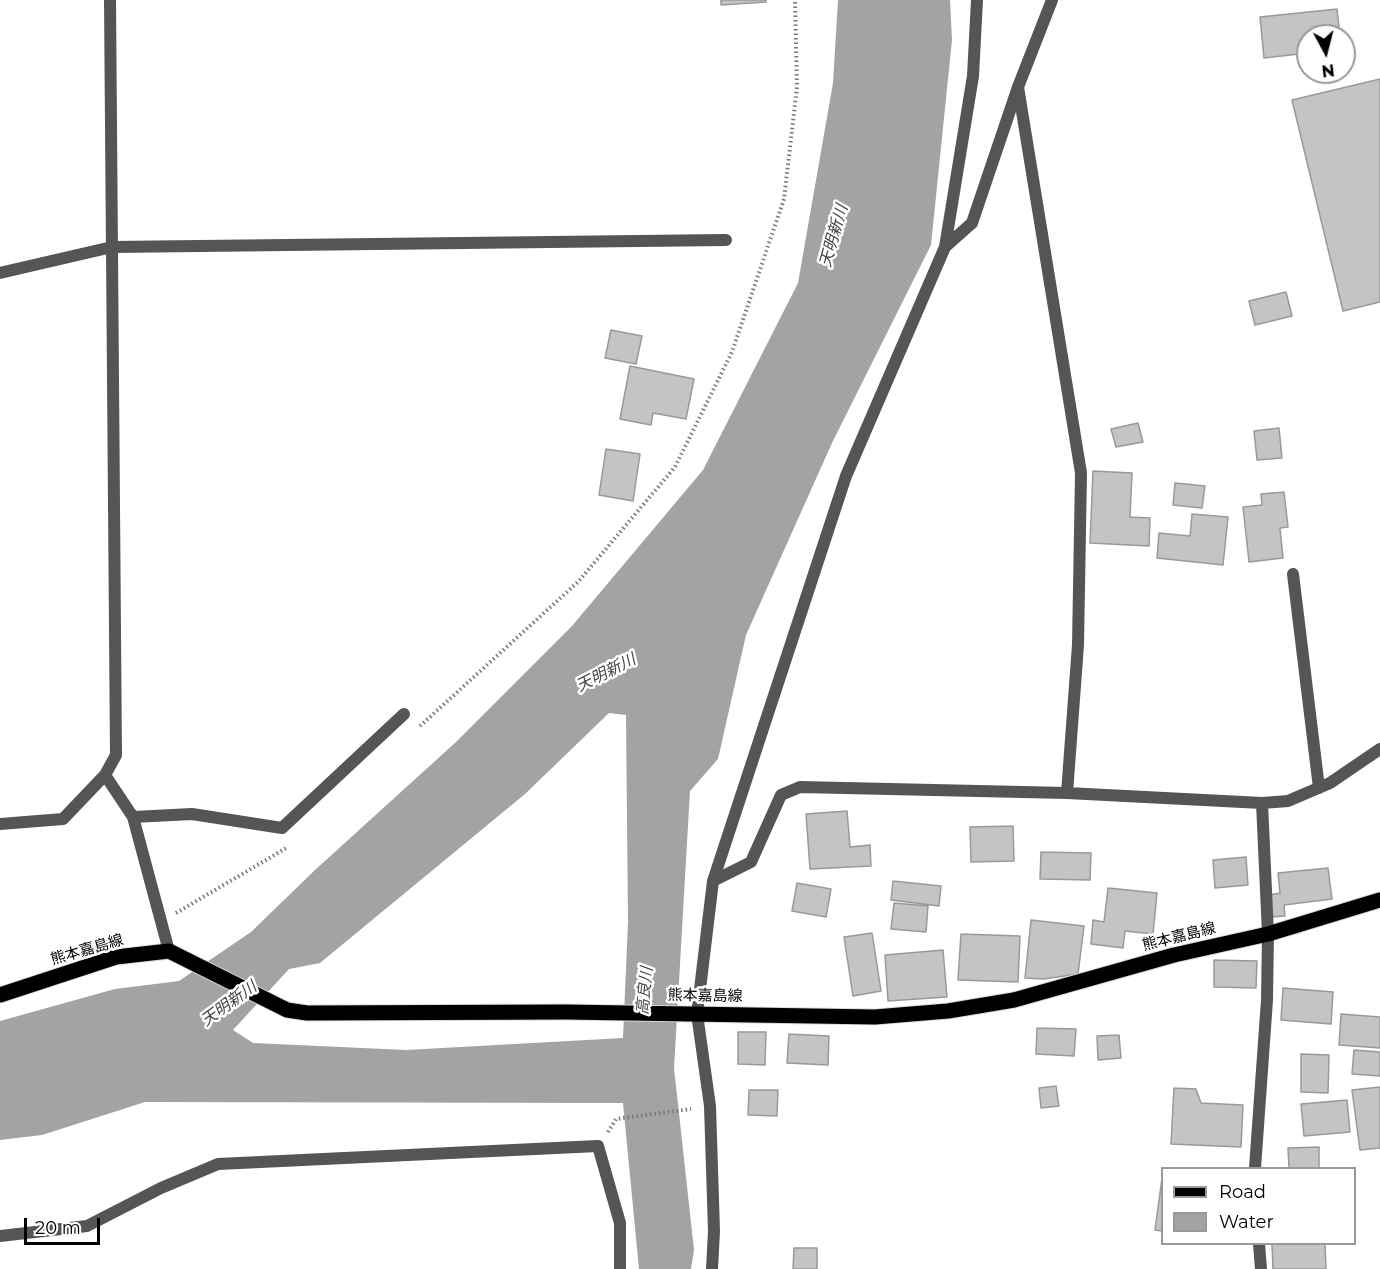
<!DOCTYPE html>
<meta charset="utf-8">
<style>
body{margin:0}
#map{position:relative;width:1380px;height:1269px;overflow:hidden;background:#fff;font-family:Montserrat,sans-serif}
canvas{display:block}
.legend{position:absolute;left:1161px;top:1167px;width:195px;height:78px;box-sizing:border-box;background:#fff;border:2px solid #999;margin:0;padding:8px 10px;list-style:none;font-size:18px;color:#000}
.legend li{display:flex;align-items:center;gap:12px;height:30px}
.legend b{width:30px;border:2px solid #999}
.north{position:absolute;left:1296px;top:24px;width:60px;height:60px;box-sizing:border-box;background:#fff;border:2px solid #999;border-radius:50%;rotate:173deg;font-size:16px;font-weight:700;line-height:24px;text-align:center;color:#000}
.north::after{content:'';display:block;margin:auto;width:21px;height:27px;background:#000;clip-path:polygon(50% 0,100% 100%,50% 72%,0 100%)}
.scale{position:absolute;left:24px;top:1218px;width:76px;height:27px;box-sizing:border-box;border:3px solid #000;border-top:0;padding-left:8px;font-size:18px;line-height:21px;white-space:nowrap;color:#000;-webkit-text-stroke:4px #fff;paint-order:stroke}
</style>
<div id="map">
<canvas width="1380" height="1269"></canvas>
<ul class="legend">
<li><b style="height:8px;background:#000"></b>Road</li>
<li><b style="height:16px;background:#a3a3a3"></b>Water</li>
</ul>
<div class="north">N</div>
<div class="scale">20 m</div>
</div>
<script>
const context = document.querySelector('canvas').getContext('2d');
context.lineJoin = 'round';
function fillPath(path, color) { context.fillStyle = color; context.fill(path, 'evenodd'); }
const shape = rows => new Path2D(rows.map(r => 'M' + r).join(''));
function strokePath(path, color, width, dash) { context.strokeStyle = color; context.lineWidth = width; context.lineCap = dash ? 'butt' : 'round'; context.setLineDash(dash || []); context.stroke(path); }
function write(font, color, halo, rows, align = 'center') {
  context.font = font + ' Montserrat,"Noto Sans JP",sans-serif'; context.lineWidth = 5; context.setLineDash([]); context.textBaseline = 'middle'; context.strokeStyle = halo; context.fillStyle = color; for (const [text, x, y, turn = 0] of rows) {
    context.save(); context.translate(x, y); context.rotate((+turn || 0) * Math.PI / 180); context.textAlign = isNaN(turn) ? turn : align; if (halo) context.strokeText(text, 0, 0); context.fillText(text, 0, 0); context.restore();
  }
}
fillPath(shape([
 [838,0,950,0,952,40,931,245,832,443,746,635,718,759,690,791,674,1068,694,1250,691,1269,639,1269,623,1103,145,1102,42,1135,0,1140,0,1021,115,989,179,981,251,932,315,870,456,742,572,626,703,470,798,283,833,83],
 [609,713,626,715,628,922,623,1038,406,1050,253,1043,233,1030,289,969,320,963,525,794]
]), '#a3a3a3');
const building = shape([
 [721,0,766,0,766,2,721,5,721,0],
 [1337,9,1340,36,1308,36,1308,53,1264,58,1260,17,1337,9],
 [1380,79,1380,302,1343,311,1292,100,1380,79],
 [1286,292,1292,316,1255,325,1249,301,1286,292],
 [611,330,642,336,636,364,605,358,611,330],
 [630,366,694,379,686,419,653,413,651,425,620,419,630,366],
 [1138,423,1143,442,1116,447,1111,429,1138,423],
 [1279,428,1282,458,1257,460,1254,431,1279,428],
 [606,449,640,454,633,501,599,495,606,449],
 [1093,471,1132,473,1130,517,1150,518,1149,546,1090,543,1093,471],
 [1175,483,1205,486,1202,508,1173,505,1175,483],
 [1284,492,1288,527,1280,528,1283,558,1249,562,1243,507,1262,505,1261,494,1284,492],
 [1192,514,1228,517,1223,565,1157,558,1159,533,1190,536,1192,514],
 [847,811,850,847,870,845,871,866,810,869,806,814,847,811],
 [1013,826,1014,861,971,862,970,827,1013,826],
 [1041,852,1091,853,1090,880,1040,879,1041,852],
 [1246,857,1248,885,1215,888,1213,860,1246,857],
 [1328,868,1332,899,1284,905,1285,916,1271,917,1269,895,1280,893,1278,873,1328,868],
 [893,881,941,886,939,906,891,900,893,881],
 [797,883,831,889,826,917,792,911,797,883],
 [1108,888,1157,893,1153,934,1125,931,1123,948,1091,944,1093,920,1104,922,1108,888],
 [894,903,928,906,926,932,891,929,894,903],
 [1031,920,1084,926,1078,974,1044,979,1025,978,1031,920],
 [872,933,881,991,853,996,844,937,872,933],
 [961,934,1020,936,1018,982,958,980,961,934],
 [943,950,947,997,888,1001,885,955,943,950],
 [1214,960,1257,961,1256,988,1214,987,1214,960],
 [1283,988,1333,992,1331,1024,1281,1020,1283,988],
 [1341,1014,1380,1017,1380,1048,1339,1045,1341,1014],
 [1037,1028,1076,1029,1074,1056,1036,1054,1037,1028],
 [738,1032,766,1032,765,1065,738,1064,738,1032],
 [789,1034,829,1036,828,1065,787,1063,789,1034],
 [1119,1035,1121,1058,1098,1060,1097,1036,1119,1035],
 [1354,1050,1380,1052,1380,1076,1352,1074,1354,1050],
 [1301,1054,1329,1055,1328,1093,1301,1092,1301,1054],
 [1056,1086,1059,1106,1041,1108,1039,1088,1056,1086],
 [1380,1087,1380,1148,1360,1150,1352,1090,1380,1087],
 [1174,1088,1196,1089,1201,1103,1243,1105,1241,1147,1171,1144,1174,1088],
 [749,1090,778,1090,777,1116,748,1115,749,1090],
 [1347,1100,1350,1132,1304,1136,1301,1104,1347,1100],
 [1319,1147,1319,1168,1289,1168,1288,1148,1319,1147],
 [1162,1178,1162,1231,1155,1230,1162,1178],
 [1272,1244,1325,1244,1326,1269,1273,1269,1272,1244],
 [794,1248,817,1248,817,1269,793,1269,794,1248]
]);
fillPath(building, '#c4c4c4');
strokePath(building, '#999', 1.5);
const primary = shape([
 [0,995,116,957,169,951,287,1010,307,1013,566,1012,875,1017,948,1011,1014,1000,1174,955,1268,934,1380,900]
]);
strokePath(primary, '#dbdbdb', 17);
strokePath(shape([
 [420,726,578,582,675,467,732,352,784,199,797,87,795,0],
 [176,913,288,847],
 [608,1132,616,1119,691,1109]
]), '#777', 4, [1.5, 3]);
strokePath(shape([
 [110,0,116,755,105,775,133,817,169,951],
 [1018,87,1081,473,1078,645,1067,793,1262,803,1268,934,1267,1000,1255,1168],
 [945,247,972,223,1018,87,1052,0],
 [0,273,112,247,726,240],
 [1293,574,1319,788],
 [1262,803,1288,801,1330,783,1380,749],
 [133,817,192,814,282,828,404,714],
 [0,824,63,819,105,775],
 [713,881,751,862,781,795,800,787,1067,793],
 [0,1236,87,1226,161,1188,218,1164,598,1146,620,1223,620,1269],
 [1259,1244,1261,1269],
 [712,1269,714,1231,710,1106,697,1014,713,881,846,476,945,247,973,76,977,0]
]), '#555', 12);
strokePath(primary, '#000', 15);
write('15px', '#000', '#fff', [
 ["熊本嘉島線",1179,937,-14],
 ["熊本嘉島線",87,950,-16],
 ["熊本嘉島線",705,996,1]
]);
write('italic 16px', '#444', '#fff', [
 ["天明新川",834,236,-74],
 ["天明新川",606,673,-27],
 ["高良川",645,991,-84],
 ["天明新川",229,1004,-36]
]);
</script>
